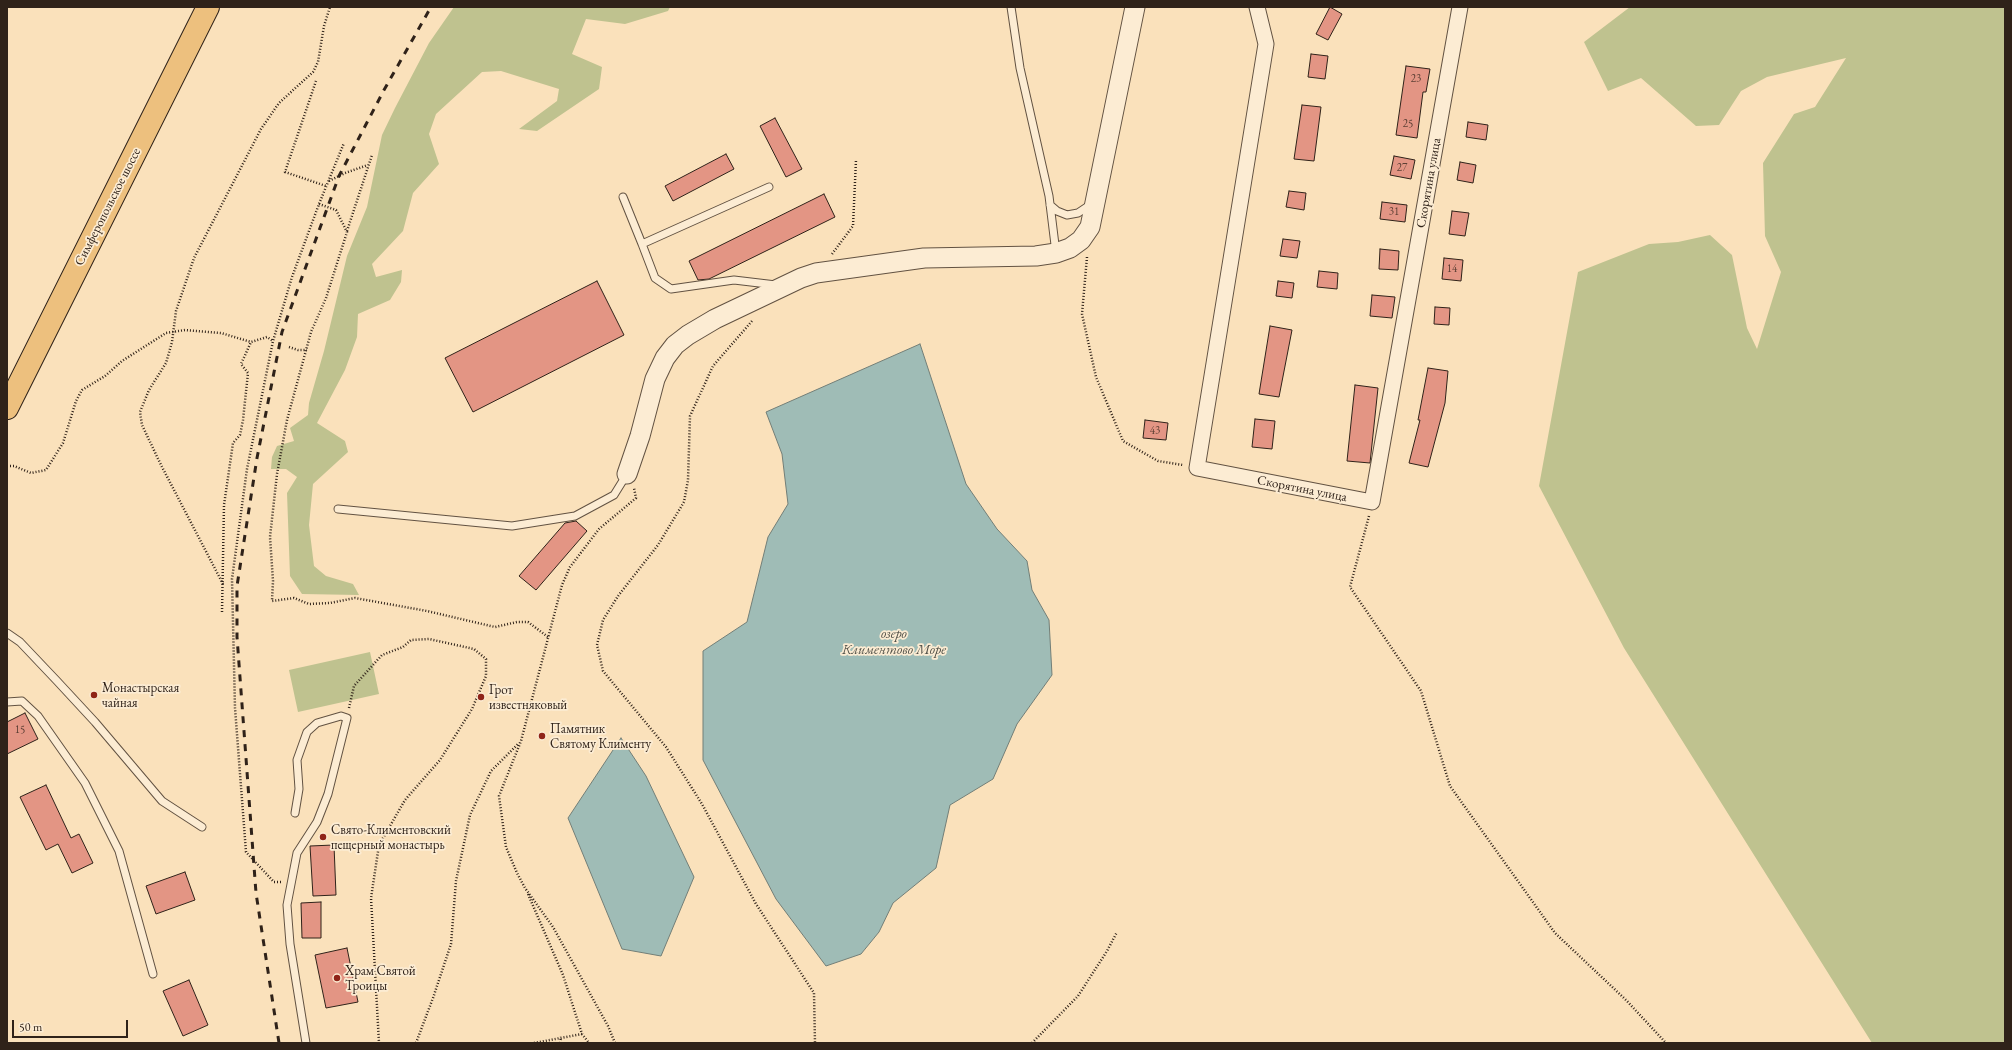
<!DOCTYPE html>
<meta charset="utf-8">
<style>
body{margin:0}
#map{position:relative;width:2012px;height:1050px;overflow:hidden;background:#fae1bb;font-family:"EB Garamond",serif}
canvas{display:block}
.frame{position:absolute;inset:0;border:8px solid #2f2219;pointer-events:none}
.scale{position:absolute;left:12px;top:1020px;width:116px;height:18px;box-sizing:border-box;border:2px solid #2f2219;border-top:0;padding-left:5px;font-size:12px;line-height:14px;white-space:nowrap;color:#2f2219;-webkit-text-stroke:3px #fcecd3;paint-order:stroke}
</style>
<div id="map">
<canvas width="2012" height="1050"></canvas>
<div class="frame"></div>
<div class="scale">50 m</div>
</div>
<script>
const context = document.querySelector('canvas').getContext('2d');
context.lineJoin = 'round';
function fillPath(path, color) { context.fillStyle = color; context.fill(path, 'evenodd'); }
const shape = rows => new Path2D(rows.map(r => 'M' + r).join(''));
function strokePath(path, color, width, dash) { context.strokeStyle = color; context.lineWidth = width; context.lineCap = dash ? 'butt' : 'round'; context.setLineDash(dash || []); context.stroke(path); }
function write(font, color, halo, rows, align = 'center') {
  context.font = font + ' "EB Garamond",serif'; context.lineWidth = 3.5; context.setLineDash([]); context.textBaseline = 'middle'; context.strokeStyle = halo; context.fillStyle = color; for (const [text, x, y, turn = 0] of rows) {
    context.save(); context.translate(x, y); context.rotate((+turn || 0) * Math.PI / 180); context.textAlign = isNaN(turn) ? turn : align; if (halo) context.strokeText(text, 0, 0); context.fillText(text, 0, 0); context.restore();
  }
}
fillPath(shape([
 [454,7,670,7,668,11,625,24,586,19,572,54,602,67,599,89,537,131,519,129,557,101,559,89,501,71,482,72,436,114,429,134,439,164,413,193,403,231,372,264,376,277,402,270,401,282,390,300,358,314,357,337,345,370,317,423,345,441,348,452,313,484,309,525,314,566,326,576,353,584,359,595,302,594,290,576,287,493,297,477,286,469,271,469,272,457,277,446,294,441,290,428,308,415,309,403,324,351,347,256,367,207,382,135,395,108,429,43],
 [1630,7,2005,7,2005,1043,1872,1043,1624,648,1539,486,1578,272,1649,244,1678,242,1710,235,1732,255,1747,328,1757,349,1781,272,1765,236,1763,163,1794,114,1815,107,1846,58,1767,77,1741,91,1719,125,1696,126,1641,78,1608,91,1584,42],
 [370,652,379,694,298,712,289,670]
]), '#bfc28f');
const water = shape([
 [920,344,966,484,997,529,1027,561,1032,590,1049,620,1052,675,1017,724,993,779,950,805,936,868,893,903,879,932,861,954,826,966,776,899,703,760,703,651,747,622,768,537,788,504,782,454,766,412,920,344],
 [621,738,646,776,694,877,661,956,622,949,568,818,621,738]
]);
fillPath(water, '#9fbcb6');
strokePath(water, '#727e77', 1);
const building = shape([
 [1330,7,1342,14,1328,40,1316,34,1330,7],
 [1311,54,1328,56,1325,79,1308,77,1311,54],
 [1406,66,1430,69,1426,92,1423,92,1417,138,1396,135,1406,66],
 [1302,105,1321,107,1314,161,1294,159,1302,105],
 [775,118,802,169,786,177,760,126,775,118],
 [1468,122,1488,125,1486,140,1466,137,1468,122],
 [726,154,734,169,673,201,665,186,726,154],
 [1394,156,1415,160,1411,179,1390,175,1394,156],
 [1460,162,1476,165,1473,183,1457,180,1460,162],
 [1289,191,1306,193,1304,210,1286,207,1289,191],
 [824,194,835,217,709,279,698,280,689,261,824,194],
 [1382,202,1407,205,1405,222,1380,219,1382,202],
 [1452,211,1469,213,1465,236,1449,234,1452,211],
 [1283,239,1300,241,1297,258,1280,256,1283,239],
 [1380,249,1399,251,1398,270,1379,269,1380,249],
 [1444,258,1463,260,1461,281,1442,279,1444,258],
 [1319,271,1338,273,1337,289,1317,287,1319,271],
 [597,281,624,335,473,412,445,358,597,281],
 [1278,281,1294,283,1292,298,1276,296,1278,281],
 [1372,295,1395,297,1392,318,1370,316,1372,295],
 [1435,307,1450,308,1449,325,1434,324,1435,307],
 [1270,326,1292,330,1279,397,1259,394,1270,326],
 [1428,368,1448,371,1445,403,1428,467,1409,463,1420,420,1418,420,1428,368],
 [1355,385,1378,388,1370,463,1347,461,1355,385],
 [1255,419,1275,421,1272,449,1252,447,1255,419],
 [1145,420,1168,423,1166,440,1143,438,1145,420],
 [576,521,587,531,536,590,519,576,565,523,576,521],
 [25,713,38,739,7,754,7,722,25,713],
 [46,785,71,838,79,834,93,863,72,873,58,844,46,850,20,797,46,785],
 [334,845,336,895,313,896,310,846,334,845],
 [185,872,195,900,156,914,146,886,185,872],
 [321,902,321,938,302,938,301,903,321,902],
 [347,948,358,1002,326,1008,315,955,347,948],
 [189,980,208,1025,183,1036,163,991,189,980]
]);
fillPath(building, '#e39584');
strokePath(building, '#2f2219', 1);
const service = shape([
 [1011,7,1020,68,1049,196,1056,253],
 [769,187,642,244,655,278,671,289,734,280,776,285],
 [623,197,642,244],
 [1050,205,1057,211,1067,215,1078,213,1090,205],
 [338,509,512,526,575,516,614,495,627,474],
 [7,633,20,642,57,681,95,722,162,801,202,827],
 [7,702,22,701,38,716,85,783,119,851,153,974],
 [295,813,299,789,297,760,307,732,317,723,341,716,347,718,328,794,317,822,297,853,287,905,290,944,306,1043]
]);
const minor = shape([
 [1257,7,1266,44,1197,468,1372,502,1460,7]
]);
const tertiary = shape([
 [627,474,640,436,655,379,665,358,675,345,688,335,715,319,801,278,816,273,924,258,1036,256,1056,253,1070,248,1081,240,1090,227,1135,7]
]);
const primary = shape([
 [7,408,208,7]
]);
strokePath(service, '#625242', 9);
strokePath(minor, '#625242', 17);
strokePath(tertiary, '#625242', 21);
strokePath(primary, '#2f2219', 24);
strokePath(shape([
 [316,81,285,172,326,186],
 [329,181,345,173,368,165],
 [319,204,336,210,347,232,326,298,311,332,287,420,277,474,270,537,273,581,272,601,294,598,309,604,330,603,355,598,427,611,495,627,517,622,528,622,548,637],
 [347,231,372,155],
 [832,254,853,226,856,160],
 [1087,257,1082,314,1096,377,1123,441,1158,461,1183,465],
 [752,321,713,366,690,416,688,480,684,502,658,545,618,596,603,620,597,645,603,671,666,747,702,804,756,904,814,993,815,1043],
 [289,347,298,350,307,350],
 [7,466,14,466,31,473,46,470,63,443,76,401,82,390,105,376,122,361,166,333,185,330,221,333,251,342],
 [1369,516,1350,587,1421,691,1450,786,1555,933,1626,1000,1666,1043],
 [223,584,161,465,142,425,140,412,149,390,166,363,172,342,176,311,194,258,261,129,279,103,313,72,318,62,324,26,330,7],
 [222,612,224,505,233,443,240,435,243,420,248,373,241,364,251,342,267,337,273,341],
 [349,708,354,686,382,655,403,647,411,640,429,639,474,649,486,659,486,676,472,709,440,760,405,800,379,845,371,898,379,1043],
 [281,882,274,882,246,852,235,708,232,579,247,469,273,341,292,277,319,204,344,143],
 [528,894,563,975,582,1034,589,1043],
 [416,1043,433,998,451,944,456,881,470,815,491,771,519,743],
 [534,1043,582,1034],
 [560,1043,561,1037],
 [615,1043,608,1026,553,927,525,888,517,873,506,847,499,796,521,741,562,585,570,567,599,529,636,498,634,488],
 [1032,1043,1078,996,1107,951,1117,932]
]), '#2f2219', 2.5, [1, 2]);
strokePath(service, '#fcecd3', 7);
strokePath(minor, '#fcecd3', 15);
strokePath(tertiary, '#fcecd3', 19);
strokePath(primary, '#edc07e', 22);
strokePath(shape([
 [279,1043,256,893,237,637,237,586,257,458,282,332,339,176,384,90,431,7]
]), '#2f2219', 3, [7, 7]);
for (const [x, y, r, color] of [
 [94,695,4,"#8f2418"],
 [481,697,4,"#8f2418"],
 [542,736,4,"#8f2418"],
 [323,837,4,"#8f2418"],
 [337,978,4,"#8f2418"]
]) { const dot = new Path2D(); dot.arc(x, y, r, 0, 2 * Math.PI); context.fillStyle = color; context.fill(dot); strokePath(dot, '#fcecd3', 1.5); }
write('11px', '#5c3f34', null, [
 ["23",1416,79],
 ["25",1408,124],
 ["27",1402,168],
 ["31",1394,212],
 ["14",1452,269],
 ["43",1155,431],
 ["15",20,730]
]);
write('13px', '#2f2219', '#fcecd3', [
 ["Скорятина улица",1429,183,-80],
 ["Симферопольское шоссе",108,207,-63],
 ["Скорятина улица",1302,489,11]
]);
write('13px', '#2f2219', '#fcecd3', [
 ["Монастырская",102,688],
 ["чайная",102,703],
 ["Грот",489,690],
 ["известняковый",489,705],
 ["Памятник",550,729],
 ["Святому Клименту",550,744],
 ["Свято-Климентовский",331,830],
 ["пещерный монастырь",331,845],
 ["Храм Святой",345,971],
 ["Троицы",345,986]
], 'left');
write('italic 14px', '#515048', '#fcecd3', [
 ["озеро",894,634],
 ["Климентово Море",894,650]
]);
</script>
